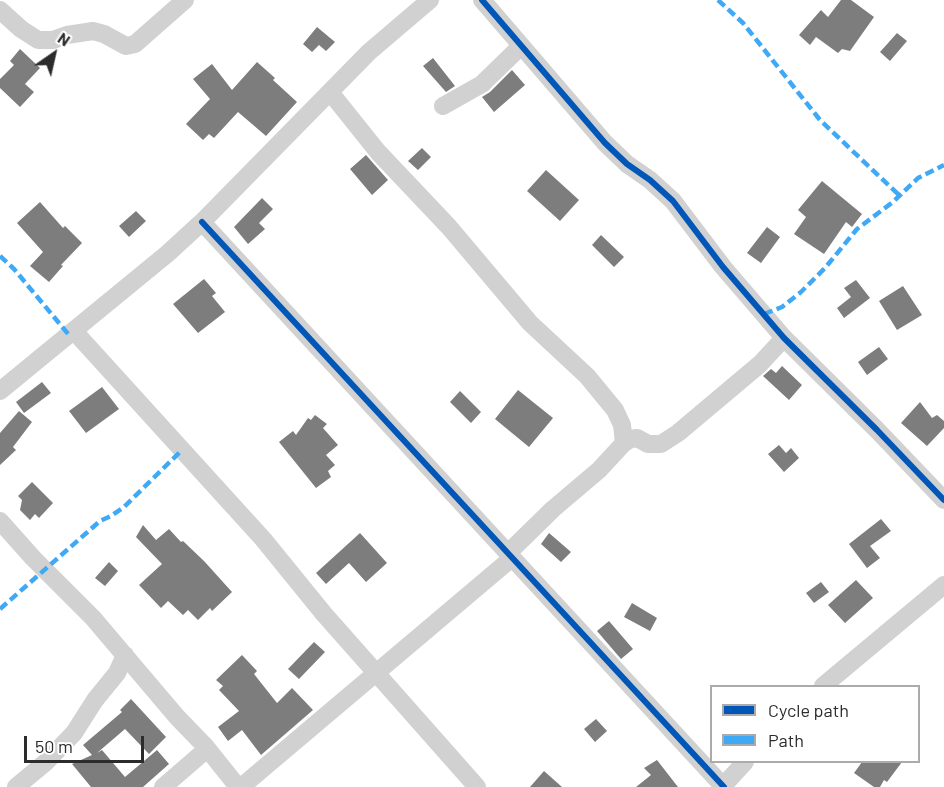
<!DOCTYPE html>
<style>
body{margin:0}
#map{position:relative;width:944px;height:787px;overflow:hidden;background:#fff;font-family:Barlow,sans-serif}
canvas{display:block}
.legend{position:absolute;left:710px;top:685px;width:210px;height:78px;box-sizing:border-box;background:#fff;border:2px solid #ababab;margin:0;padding:8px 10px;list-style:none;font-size:18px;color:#2c2c2c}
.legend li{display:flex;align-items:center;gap:12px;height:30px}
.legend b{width:30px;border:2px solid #ababab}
.north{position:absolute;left:24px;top:24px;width:60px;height:60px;-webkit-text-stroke:4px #fff;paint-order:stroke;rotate:34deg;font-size:16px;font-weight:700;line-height:24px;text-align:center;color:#2c2c2c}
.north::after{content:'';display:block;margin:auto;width:21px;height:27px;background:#2c2c2c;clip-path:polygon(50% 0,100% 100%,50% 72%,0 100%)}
.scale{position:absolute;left:24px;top:736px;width:120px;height:27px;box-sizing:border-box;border:3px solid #2c2c2c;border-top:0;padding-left:8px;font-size:18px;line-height:21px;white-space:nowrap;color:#2c2c2c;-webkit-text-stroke:4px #fff;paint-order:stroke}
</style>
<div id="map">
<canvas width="944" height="787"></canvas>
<ul class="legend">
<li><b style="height:8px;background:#0057b8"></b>Cycle path</li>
<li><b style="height:8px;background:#3fa9f5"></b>Path</li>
</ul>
<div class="north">N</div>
<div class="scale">50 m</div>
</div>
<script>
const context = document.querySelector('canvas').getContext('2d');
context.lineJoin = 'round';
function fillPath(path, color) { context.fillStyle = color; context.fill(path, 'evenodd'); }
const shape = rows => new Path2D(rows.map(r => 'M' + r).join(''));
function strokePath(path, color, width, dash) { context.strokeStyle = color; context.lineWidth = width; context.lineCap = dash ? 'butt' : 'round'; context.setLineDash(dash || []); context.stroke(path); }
fillPath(shape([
 [841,0,851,0,874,17,850,51,842,49,838,53,816,37,810,45,799,35,821,10,828,17],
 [317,27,335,42,326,51,319,45,312,52,303,44],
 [897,33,907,41,890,61,880,52],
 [20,49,40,68,25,84,34,92,20,107,0,88,0,79,14,65,10,61],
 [433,58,455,86,446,92,423,66],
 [257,62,275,78,273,80,297,102,266,136,238,112,214,138,209,134,203,140,186,124,210,99,193,79,212,64,232,90],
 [512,70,525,85,494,112,482,97,490,92],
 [422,148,431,157,418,170,408,161],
 [366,155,388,180,372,195,350,169],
 [546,170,579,200,560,221,527,191],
 [822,181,862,214,852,227,846,222,824,254,794,234,806,217,798,210],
 [262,198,273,209,259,223,265,229,248,244,234,227],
 [40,202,63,228,65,226,82,243,61,265,63,266,49,282,30,266,43,252,17,223],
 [136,211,146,221,129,237,119,226],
 [767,227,780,237,761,263,747,253],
 [601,235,624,257,614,267,592,245],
 [204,279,216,293,212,296,225,312,198,333,173,304],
 [856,280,870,298,844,318,837,308,851,297,844,288],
 [903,286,922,315,897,330,879,301],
 [879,347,888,359,867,375,858,362],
 [782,366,802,385,789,400,763,376,771,369,776,373],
 [42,382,51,393,24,413,16,402],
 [102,387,119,409,86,433,69,411],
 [518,390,553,418,529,447,495,419],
 [460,391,481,412,471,423,450,402],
 [920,402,932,418,937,415,944,421,944,428,927,446,901,423],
 [19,411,32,422,13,447,16,450,0,465,0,433],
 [315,415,327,424,323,428,338,445,326,455,335,465,328,471,331,477,316,488,279,442,293,431,296,435,308,418,311,420],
 [779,445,786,453,791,448,799,458,784,472,768,454],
 [32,482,53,503,39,518,35,514,30,520,20,510,22,500,18,496],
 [881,519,891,531,870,546,880,558,867,568,849,544],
 [143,525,156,540,169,529,181,542,183,541,204,561,232,592,212,611,210,608,198,620,188,610,183,615,168,601,161,608,139,585,162,564,136,537],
 [360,533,387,563,366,582,349,563,326,584,316,573],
 [549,533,571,552,561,562,541,544],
 [109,562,118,571,105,586,95,578],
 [856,580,873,598,845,623,828,605],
 [821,582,829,592,814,603,806,593],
 [632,603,657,618,650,631,624,617],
 [609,621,633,649,621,659,597,631],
 [314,642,325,652,299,679,288,669],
 [242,655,257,671,254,674,277,703,292,688,313,710,261,755,242,730,228,741,218,727,239,711,219,690,223,686,216,680],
 [131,699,166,737,149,754,125,729,97,753,102,750,125,777,157,750,169,764,143,787,91,787,72,764,92,755,83,745,122,712,120,710],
 [596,719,607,731,595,742,584,729],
 [657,760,678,787,636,787,651,775,644,768],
 [862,762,902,762,887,782,884,780,880,787,874,787,854,773],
 [544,771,562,787,530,787]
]), '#7d7d7d');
strokePath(shape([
 [482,0,605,143,627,164,650,180,673,201,723,267,784,338,877,430,944,500],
 [0,10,21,29,38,40,53,40,67,35,93,31,104,34,126,46,135,44,185,0],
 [330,92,378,152,449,227,530,323,587,376,615,410,622,425,624,443],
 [443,106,482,84,521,46],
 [202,222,724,787],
 [74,331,263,539,324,614,477,787],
 [0,391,167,254,202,222,369,52,430,0],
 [0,521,33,558,93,618,177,717,206,747,238,787],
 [508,553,553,509,599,470,624,443,631,439,637,438,648,444,661,444,678,433,760,364,784,338],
 [823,686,944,585],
 [16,787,46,762,74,733,95,700,117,673,125,655],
 [163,787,207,749],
 [241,787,512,558],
 [722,787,745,762]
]), '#d1d1d1', 18);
strokePath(shape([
 [718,0,743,23,820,120,900,196],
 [0,256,14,269,69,335],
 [764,314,782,307,801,292,825,268,857,229,893,202,918,178,944,165],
 [0,609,100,521,111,516,124,507,182,450]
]), '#3fa9f5', 4.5, [9, 4.5]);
strokePath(shape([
 [482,0,605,143,627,164,650,180,673,201,723,267,784,338,877,430,944,500],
 [202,222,724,787]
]), '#0057b8', 6);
</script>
